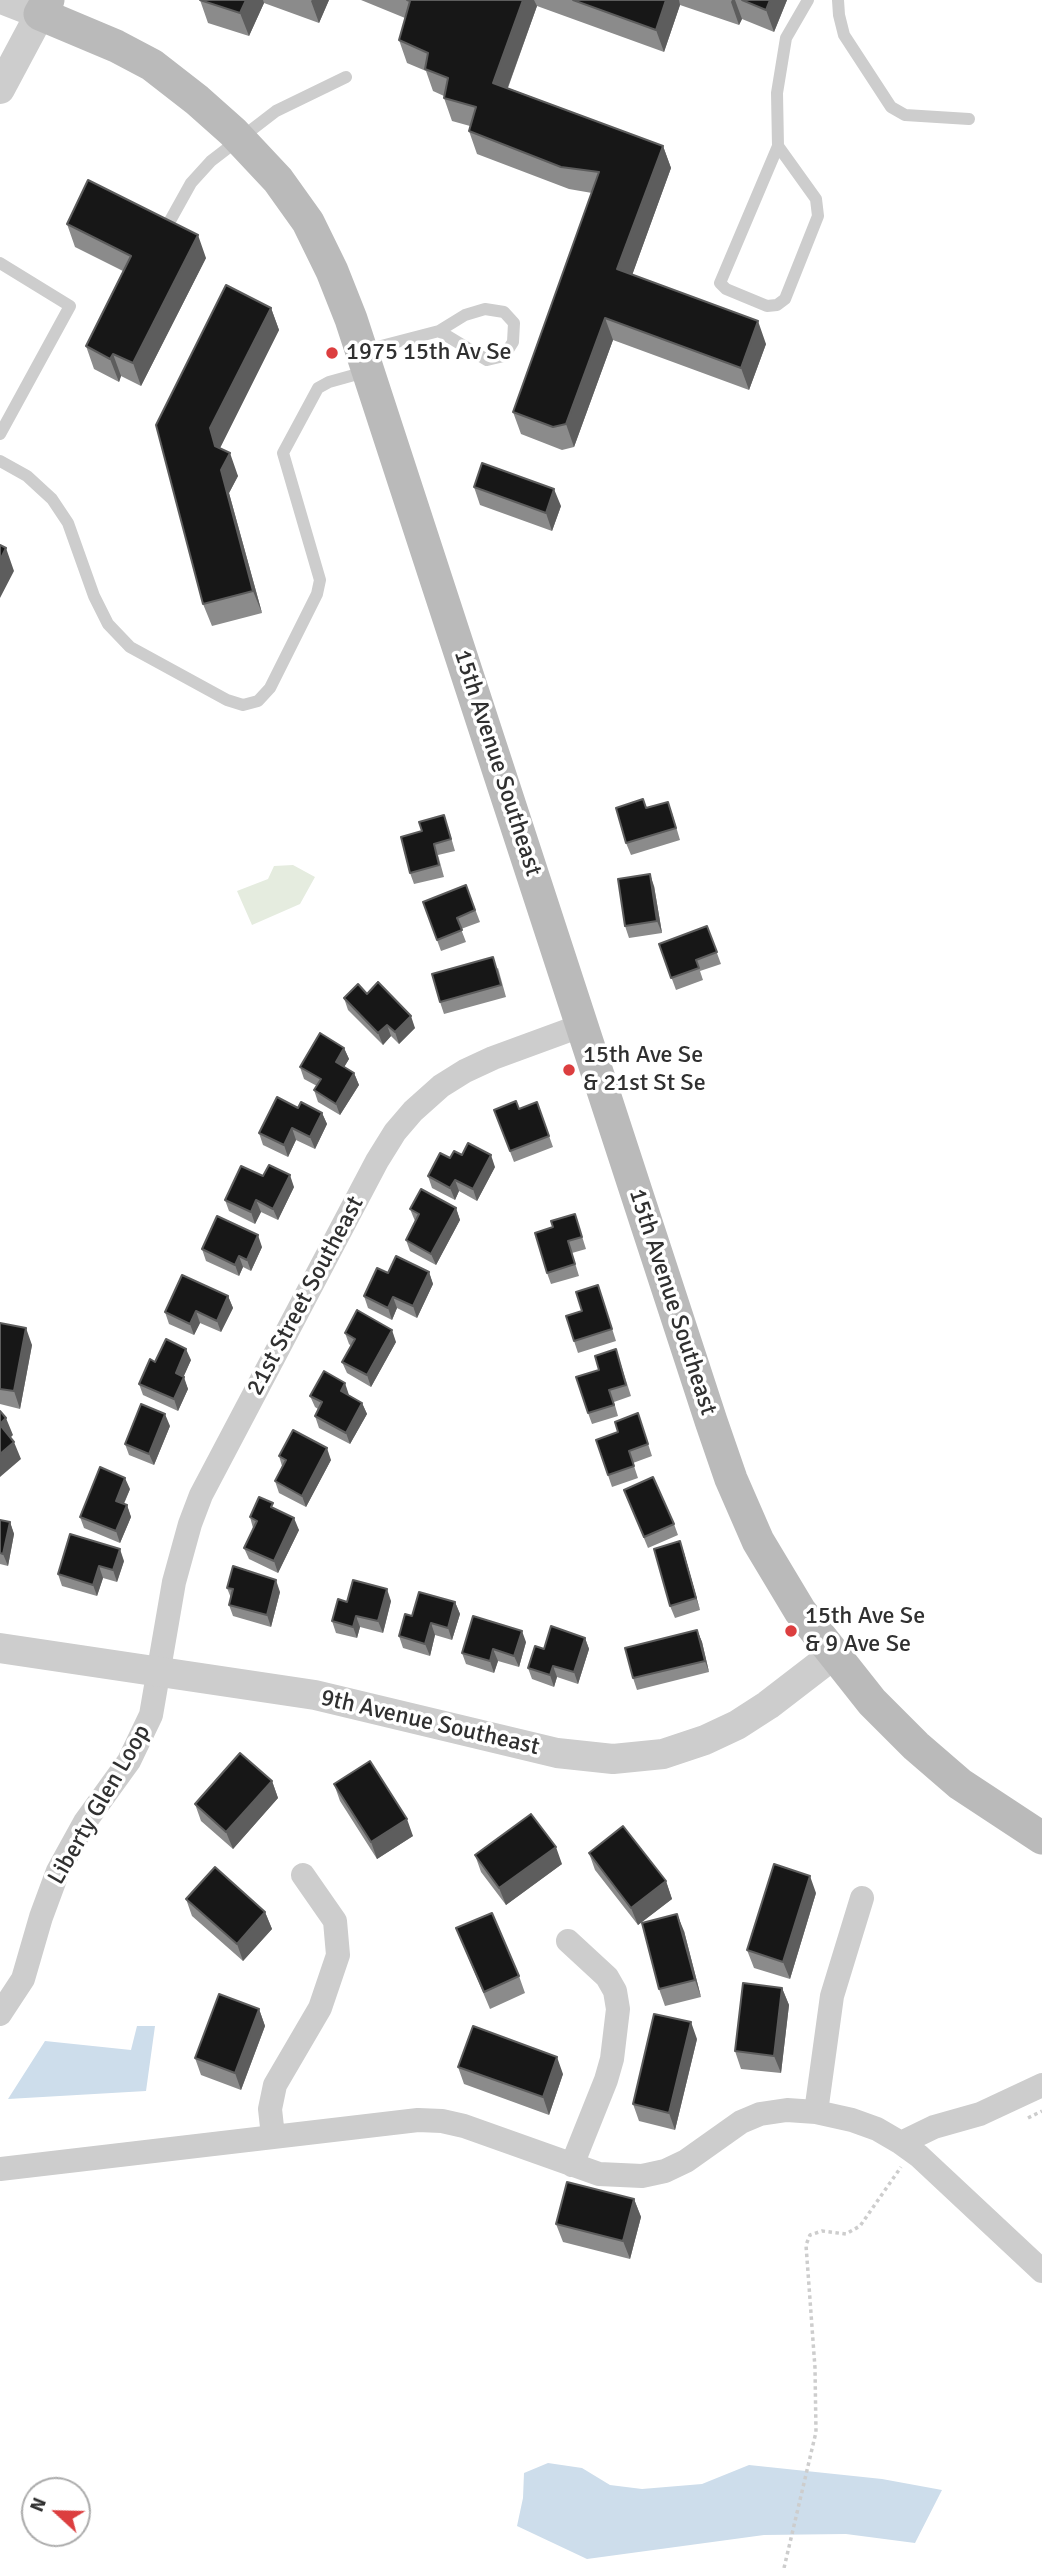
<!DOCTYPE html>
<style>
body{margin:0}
#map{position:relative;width:1042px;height:2568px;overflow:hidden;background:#fff;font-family:Signika,sans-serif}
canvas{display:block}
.north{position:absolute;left:21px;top:2477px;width:70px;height:70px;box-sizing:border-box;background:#fff;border:2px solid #acacac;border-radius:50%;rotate:292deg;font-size:19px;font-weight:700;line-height:28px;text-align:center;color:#303030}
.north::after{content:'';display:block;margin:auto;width:24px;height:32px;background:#dc3e3f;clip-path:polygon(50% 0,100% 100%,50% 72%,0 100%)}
</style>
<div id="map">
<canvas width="1042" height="2568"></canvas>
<div class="north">N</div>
</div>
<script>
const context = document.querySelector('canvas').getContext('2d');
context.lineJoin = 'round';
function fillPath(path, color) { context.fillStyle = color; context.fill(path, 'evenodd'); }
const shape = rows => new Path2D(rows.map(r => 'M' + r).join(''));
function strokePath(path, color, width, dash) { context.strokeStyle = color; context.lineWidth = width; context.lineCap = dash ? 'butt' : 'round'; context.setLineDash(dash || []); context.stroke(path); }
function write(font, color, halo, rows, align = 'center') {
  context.font = font + ' Signika,sans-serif'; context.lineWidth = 7; context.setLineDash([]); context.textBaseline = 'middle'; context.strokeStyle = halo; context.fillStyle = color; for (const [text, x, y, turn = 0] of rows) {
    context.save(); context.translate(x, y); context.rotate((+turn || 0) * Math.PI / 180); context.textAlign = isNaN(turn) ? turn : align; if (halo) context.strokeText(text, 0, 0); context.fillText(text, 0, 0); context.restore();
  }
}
fillPath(shape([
 [293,865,315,877,300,904,252,925,237,891,268,879,274,866]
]), '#e5ecdf');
fillPath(shape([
 [137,2026,155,2026,146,2091,8,2099,45,2041,131,2050],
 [548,2463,582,2468,610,2485,642,2489,702,2484,749,2465,882,2479,942,2490,915,2543,846,2534,764,2535,587,2559,517,2526,523,2498,524,2473]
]), '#cdddeb');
strokePath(shape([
 [1028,2118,1042,2111],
 [784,2568,816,2432,815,2368,806,2245,810,2235,822,2231,846,2234,860,2226,901,2167]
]), '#cdcdcd', 3.5, [3.5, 3.5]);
strokePath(shape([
 [838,0,839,15,844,35,891,107,905,115,969,119],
 [778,146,816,199,818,216,785,299,777,305,767,306,726,289,720,283,778,146,777,93,786,38,808,0],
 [166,228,191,183,211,161,276,111,346,77],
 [0,263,70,306,0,434],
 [362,351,439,331,465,315,485,309,504,312,514,323,513,342,504,356,487,360,439,331],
 [0,461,27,476,52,499,68,523,94,596,108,624,130,647,227,700,243,705,258,701,270,688,317,594,320,580,283,453,318,388,329,382,365,372]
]), '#cdcdcd', 12);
strokePath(shape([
 [568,1941,607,1977,615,1991,618,2009,612,2059,606,2080,572,2165],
 [0,2014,23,1979,41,1917,58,1871,85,1822,129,1761,151,1715,174,1582,190,1524,201,1495,377,1161,395,1132,413,1111,441,1086,465,1071,493,1058,583,1025],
 [816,2112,832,1996,862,1898],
 [273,2136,270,2109,275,2085,320,2008,338,1955,335,1921,303,1875],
 [901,2143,934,2127,980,2114,1042,2085],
 [0,2169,418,2120,442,2121,464,2126,599,2174,642,2176,665,2171,686,2161,741,2122,760,2114,787,2110,816,2112,852,2120,877,2129,901,2143,919,2156,1042,2271]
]), '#cdcdcd', 24);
strokePath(shape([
 [0,89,40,14,4,0],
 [0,1648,315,1695,557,1753,613,1759,663,1754,705,1740,737,1725,768,1705,833,1655]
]), '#cdcdcd', 30);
strokePath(shape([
 [48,0,40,14,116,46,152,65,197,100,233,132,278,180,308,222,332,271,351,319,711,1421,731,1479,758,1541,800,1611,872,1702,916,1746,960,1784,1042,1838]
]), '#bababa', 33);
fillPath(shape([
 [200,0,329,0,319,23,264,3,249,36,208,23],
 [361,0,787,0,774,32,742,19,739,25,680,5,664,52,537,6,508,88,663,146,671,168,632,275,766,344,749,390,613,340,574,447,562,450,521,434,513,412,592,193,569,189,477,154,469,131,470,126,452,121,444,98,444,96,433,91,426,71,407,63,399,40,405,18],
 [67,224,206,258,141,386,121,376,119,382,94,369,86,346,123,271,75,247],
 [271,308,279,330,220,448,238,476,229,493,262,613,212,626,203,604,156,425],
 [474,487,561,506,552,531,480,505],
 [647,808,672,813,680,840,631,855,626,843],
 [448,827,455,851,438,855,444,877,414,884,410,873],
 [466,885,480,922,461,929,466,942,441,951,423,902],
 [654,886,662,933,629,938,625,926],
 [707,926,721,964,700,971,703,980,676,990,659,944],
 [498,968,506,997,444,1014,440,1002],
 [367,994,415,1028,399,1044,391,1036,383,1045,348,1010,344,998],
 [344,1048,349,1059,344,1067,354,1073,359,1085,340,1115,318,1102,314,1090,317,1086,304,1079,300,1067],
 [537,1102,553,1147,514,1162,494,1110,519,1109],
 [298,1108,322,1113,327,1124,315,1149,296,1140,288,1157,263,1145,259,1133],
 [450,1158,495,1167,477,1201,459,1191,455,1200,432,1188,428,1176],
 [263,1176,294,1187,278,1220,261,1212,255,1224,229,1211,225,1200],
 [456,1208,460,1220,436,1265,410,1251,406,1240,415,1221,410,1209],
 [575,1214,586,1249,572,1253,579,1276,551,1284,547,1273,553,1227],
 [262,1247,251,1271,243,1267,239,1276,206,1261,202,1249],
 [429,1272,433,1284,417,1318,397,1308,392,1320,368,1308,364,1296,388,1273],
 [228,1296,233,1308,221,1332,200,1323,194,1335,169,1324,165,1312],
 [602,1297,616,1341,578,1353,574,1341,582,1311],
 [0,1323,32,1345,20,1409,0,1404],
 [345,1333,396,1342,371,1387,347,1373,342,1362,351,1346,349,1344],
 [616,1349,631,1396,614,1402,618,1416,592,1424,588,1413,599,1370],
 [191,1360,183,1377,188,1389,178,1411,143,1395,139,1384,155,1362],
 [349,1395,362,1403,367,1414,350,1444,319,1428,315,1416,318,1409,315,1407,310,1396],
 [638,1413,652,1456,633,1463,638,1478,612,1487,596,1440,618,1432],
 [170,1426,154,1465,129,1455,125,1444],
 [279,1456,331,1460,306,1507,279,1493,275,1481,282,1466],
 [130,1489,124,1504,127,1505,131,1517,120,1543,84,1528,80,1517],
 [624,1490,674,1524,678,1535,648,1548],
 [275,1509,299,1530,278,1573,249,1559,244,1548,253,1528,250,1517],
 [0,1520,10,1522,14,1534,8,1566,0,1564],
 [684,1553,700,1610,675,1618,670,1606],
 [124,1561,117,1582,103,1578,97,1596,62,1586,58,1574],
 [227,1588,280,1592,271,1627,233,1616,229,1605,231,1598],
 [391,1601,383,1633,360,1627,357,1638,336,1633,332,1621,347,1602],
 [455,1602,460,1614,452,1640,435,1635,430,1656,403,1648,399,1636,412,1616],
 [697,1630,702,1642,709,1672,637,1690,633,1678],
 [585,1638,589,1649,578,1684,557,1677,554,1687,532,1679,528,1668,544,1649],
 [526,1642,519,1667,498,1661,494,1673,466,1664,462,1653],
 [272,1781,278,1798,233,1849,201,1821,195,1804],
 [334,1784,413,1836,377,1859,340,1801],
 [589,1853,666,1881,672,1899,638,1925,595,1870],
 [475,1855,562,1864,506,1905,481,1872],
 [816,1893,790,1979,754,1968,747,1950],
 [186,1899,265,1912,272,1929,243,1961,192,1916],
 [456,1928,519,1976,525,1993,490,2009],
 [684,1931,701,1997,665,2006,659,1989],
 [782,1988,789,2005,781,2073,741,2069,735,2051],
 [259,2009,265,2026,241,2090,201,2075,195,2058],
 [697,2039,675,2130,639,2121,633,2104],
 [458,2067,563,2074,549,2115,464,2084],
 [634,2199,641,2217,630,2259,563,2242,556,2224]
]), '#8b8b8b');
fillPath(shape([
 [246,0,263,0,264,3,249,36,240,13],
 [312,0,329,0,319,23,311,1],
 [523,0,534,0,537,6,501,106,493,83],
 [666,0,679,0,680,5,664,52,656,30],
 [732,0,735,0,742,19,739,25,731,2],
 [770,0,787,0,774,32,766,10],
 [663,146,671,168,626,292,617,269],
 [198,235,206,258,141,386,133,363],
 [271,308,279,330,219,450,230,453,238,476,229,493,262,613,253,591,210,428],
 [605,318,613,340,574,447,566,424],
 [758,321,766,344,749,390,741,368],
 [113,354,121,376,119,382,110,359],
 [554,489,561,506,552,531,546,513],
 [6,548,14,571,0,598,0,560],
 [650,874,654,886,662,933,657,921],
 [411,1016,415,1028,399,1044,395,1032],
 [387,1025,391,1036,383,1045,378,1033],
 [344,1048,349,1059,340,1074,336,1062],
 [354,1073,359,1085,340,1115,336,1104],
 [322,1113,327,1124,315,1149,310,1137],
 [292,1128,296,1140,288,1157,284,1145],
 [491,1155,495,1167,477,1201,473,1189],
 [290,1175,294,1187,278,1220,273,1209],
 [455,1180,459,1191,455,1200,450,1188],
 [256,1200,261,1212,255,1224,251,1212],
 [456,1208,460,1220,436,1265,431,1254],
 [258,1235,262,1247,251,1271,247,1260],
 [239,1256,243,1267,239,1276,235,1265],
 [429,1272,433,1284,417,1318,413,1306],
 [228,1296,233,1308,221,1332,217,1321],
 [393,1297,397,1308,392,1320,388,1308],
 [196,1311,200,1323,194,1335,190,1324],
 [26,1328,32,1345,20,1409,14,1391],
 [392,1330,396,1342,371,1387,367,1375],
 [186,1349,191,1360,180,1385,176,1373],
 [184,1377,188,1389,178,1411,174,1399],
 [345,1383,349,1395,345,1403,341,1391],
 [362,1403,367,1414,350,1444,346,1433],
 [165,1414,170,1426,154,1465,149,1454],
 [6,1418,13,1435,6,1442,0,1424],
 [14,1442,21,1459,0,1477,0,1454],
 [327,1448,331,1460,306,1507,302,1496],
 [125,1478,130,1489,120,1512,116,1501],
 [127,1505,131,1517,120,1543,116,1531],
 [294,1518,299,1530,278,1573,274,1561],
 [10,1522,14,1534,8,1566,3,1554],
 [680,1541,684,1553,700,1610,696,1598],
 [120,1549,124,1561,117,1582,113,1570],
 [99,1566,103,1578,97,1596,93,1585],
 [276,1580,280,1592,271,1627,267,1615],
 [387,1589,391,1601,383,1633,378,1621],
 [455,1602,460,1614,452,1640,448,1628],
 [356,1616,360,1627,357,1638,353,1627],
 [431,1623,435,1635,430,1656,425,1644],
 [697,1630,702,1642,709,1672,705,1661],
 [522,1631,526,1642,519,1667,514,1656],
 [585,1638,589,1649,578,1684,574,1672],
 [493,1649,498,1661,494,1673,490,1661],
 [553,1666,557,1677,554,1687,550,1675],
 [272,1781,278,1798,233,1849,226,1832],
 [407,1819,413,1836,377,1859,371,1842],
 [556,1847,562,1864,506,1905,499,1888],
 [810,1876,816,1893,790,1979,783,1962],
 [666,1881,672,1899,638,1925,631,1908],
 [265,1912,272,1929,243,1961,237,1944],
 [677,1914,684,1931,701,1997,695,1980],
 [782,1988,789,2005,781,2073,774,2056],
 [259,2009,265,2026,241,2090,235,2073],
 [691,2022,697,2039,675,2130,669,2113],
 [557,2057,563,2074,549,2115,543,2097],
 [634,2199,641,2217,630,2259,623,2241]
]), '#5d5d5d');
const building = shape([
 [200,0,246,0,240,13,200,0],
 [407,0,523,0,493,83,663,146,617,269,758,321,741,368,605,318,566,424,553,427,513,412,599,172,561,167,469,131,476,107,444,98,448,78,425,69,428,53,399,40,410,1,407,0],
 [573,0,666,0,656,30,573,0],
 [742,0,770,0,766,10,742,0],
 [88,180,198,235,133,363,113,354,110,359,86,346,131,256,67,224,88,180],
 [226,285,271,308,210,428,215,446,230,453,221,470,253,591,203,604,156,425,226,285],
 [482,463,554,489,546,513,474,487,482,463],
 [0,545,6,548,0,560,0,545],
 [643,799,646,808,668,802,676,828,626,843,616,808,643,799],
 [444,815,451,839,434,844,439,865,410,873,401,837,422,831,419,822,444,815],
 [650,874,657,921,625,926,618,879,650,874],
 [466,885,475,910,457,918,462,930,437,940,423,902,466,885],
 [707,926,717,952,696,960,699,968,671,978,659,944,707,926],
 [493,957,501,985,440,1002,432,974,493,957],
 [378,982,411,1016,395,1032,387,1025,378,1033,344,998,358,984,367,994,378,982],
 [320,1033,344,1048,336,1062,354,1073,336,1104,314,1090,321,1079,300,1067,320,1033],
 [277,1097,298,1108,301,1102,322,1113,310,1137,292,1128,284,1145,259,1133,277,1097],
 [516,1101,519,1109,537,1102,549,1136,510,1151,494,1110,516,1101],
 [468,1143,491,1155,473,1189,455,1180,450,1188,428,1176,440,1153,450,1158,454,1151,462,1155,468,1143],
 [269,1165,290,1175,273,1209,256,1200,251,1212,225,1200,241,1166,263,1176,269,1165],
 [421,1189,456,1208,431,1254,406,1240,419,1214,410,1209,421,1189],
 [575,1214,582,1237,568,1241,575,1264,547,1273,535,1233,553,1227,551,1221,575,1214],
 [217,1216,258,1235,247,1260,239,1256,235,1265,202,1249,217,1216],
 [396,1256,429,1272,413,1306,393,1297,388,1308,364,1296,377,1268,388,1273,396,1256],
 [182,1275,228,1296,217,1321,196,1311,190,1324,165,1312,182,1275],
 [598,1285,612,1329,574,1341,566,1316,582,1311,576,1292,598,1285],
 [357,1310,392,1330,367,1375,342,1362,355,1339,345,1333,357,1310],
 [0,1323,26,1328,14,1391,0,1389,0,1323],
 [166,1339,186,1349,176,1373,184,1377,174,1399,139,1384,150,1359,155,1362,166,1339],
 [616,1349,626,1385,609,1390,614,1405,588,1413,576,1377,599,1370,595,1356,616,1349],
 [324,1371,345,1383,341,1391,362,1403,346,1433,315,1416,322,1402,310,1396,324,1371],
 [141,1404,165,1414,149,1454,125,1444,141,1404],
 [0,1411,6,1418,0,1424,0,1411],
 [638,1413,648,1444,629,1451,634,1466,608,1475,596,1440,618,1432,615,1422,638,1413],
 [0,1425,14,1442,0,1454,0,1425],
 [293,1430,327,1448,302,1496,275,1481,286,1460,279,1456,293,1430],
 [100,1467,125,1478,116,1501,127,1505,116,1531,80,1517,100,1467],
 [653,1477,674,1524,644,1537,624,1490,653,1477],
 [259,1497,273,1503,271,1507,294,1518,274,1561,244,1548,257,1521,250,1517,259,1497],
 [0,1520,10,1522,3,1554,0,1553,0,1520],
 [70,1534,120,1549,113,1570,99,1566,93,1585,58,1574,70,1534],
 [680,1541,696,1598,670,1606,654,1549,680,1541],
 [233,1566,276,1580,267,1615,229,1605,233,1589,227,1588,233,1566],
 [353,1580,387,1589,378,1621,356,1616,353,1627,332,1621,338,1599,347,1602,353,1580],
 [419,1592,455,1602,448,1628,431,1623,425,1644,399,1636,405,1614,412,1616,419,1592],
 [473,1616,522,1631,514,1656,493,1649,490,1661,462,1653,473,1616],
 [551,1626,585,1638,574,1672,553,1666,550,1675,528,1668,535,1646,544,1649,551,1626],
 [697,1630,705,1661,633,1678,625,1648,697,1630],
 [240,1753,272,1781,226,1832,195,1804,240,1753],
 [370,1761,407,1819,371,1842,334,1784,370,1761],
 [531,1814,556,1847,499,1888,475,1855,531,1814],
 [623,1826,666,1881,631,1908,589,1853,623,1826],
 [774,1864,810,1876,783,1962,747,1950,774,1864],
 [215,1867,265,1912,237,1944,186,1899,215,1867],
 [492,1913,519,1976,484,1992,456,1928,492,1913],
 [677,1914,695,1980,659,1989,642,1923,677,1914],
 [743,1983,782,1988,774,2056,735,2051,743,1983],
 [219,1994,259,2009,235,2073,195,2058,219,1994],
 [654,2014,691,2022,669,2113,633,2104,654,2014],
 [473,2026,557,2057,543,2097,458,2067,473,2026],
 [567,2182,634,2199,623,2241,556,2224,567,2182]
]);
fillPath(building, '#171717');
strokePath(building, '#5d5d5d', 2);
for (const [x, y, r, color] of [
 [332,353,7,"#dc3e3f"],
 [569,1070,7,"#dc3e3f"],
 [791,1631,7,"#dc3e3f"]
]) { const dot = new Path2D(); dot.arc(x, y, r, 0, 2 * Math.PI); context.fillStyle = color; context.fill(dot); strokePath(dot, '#fff', 2.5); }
write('24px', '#303030', '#fff', [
 ["1975 15th Av Se",346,353],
 ["15th Ave Se",583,1056],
 ["& 21st St Se",583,1084],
 ["15th Ave Se",805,1617],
 ["& 9 Ave Se",805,1645]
], 'left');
write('24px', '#303030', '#fff', [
 ["15th Avenue Southeast",497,763,72],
 ["21st Street Southeast",306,1296,-62],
 ["15th Avenue Southeast",672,1302,72],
 ["9th Avenue Southeast",430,1723,13],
 ["Liberty Glen Loop",100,1805,-60]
]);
</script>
